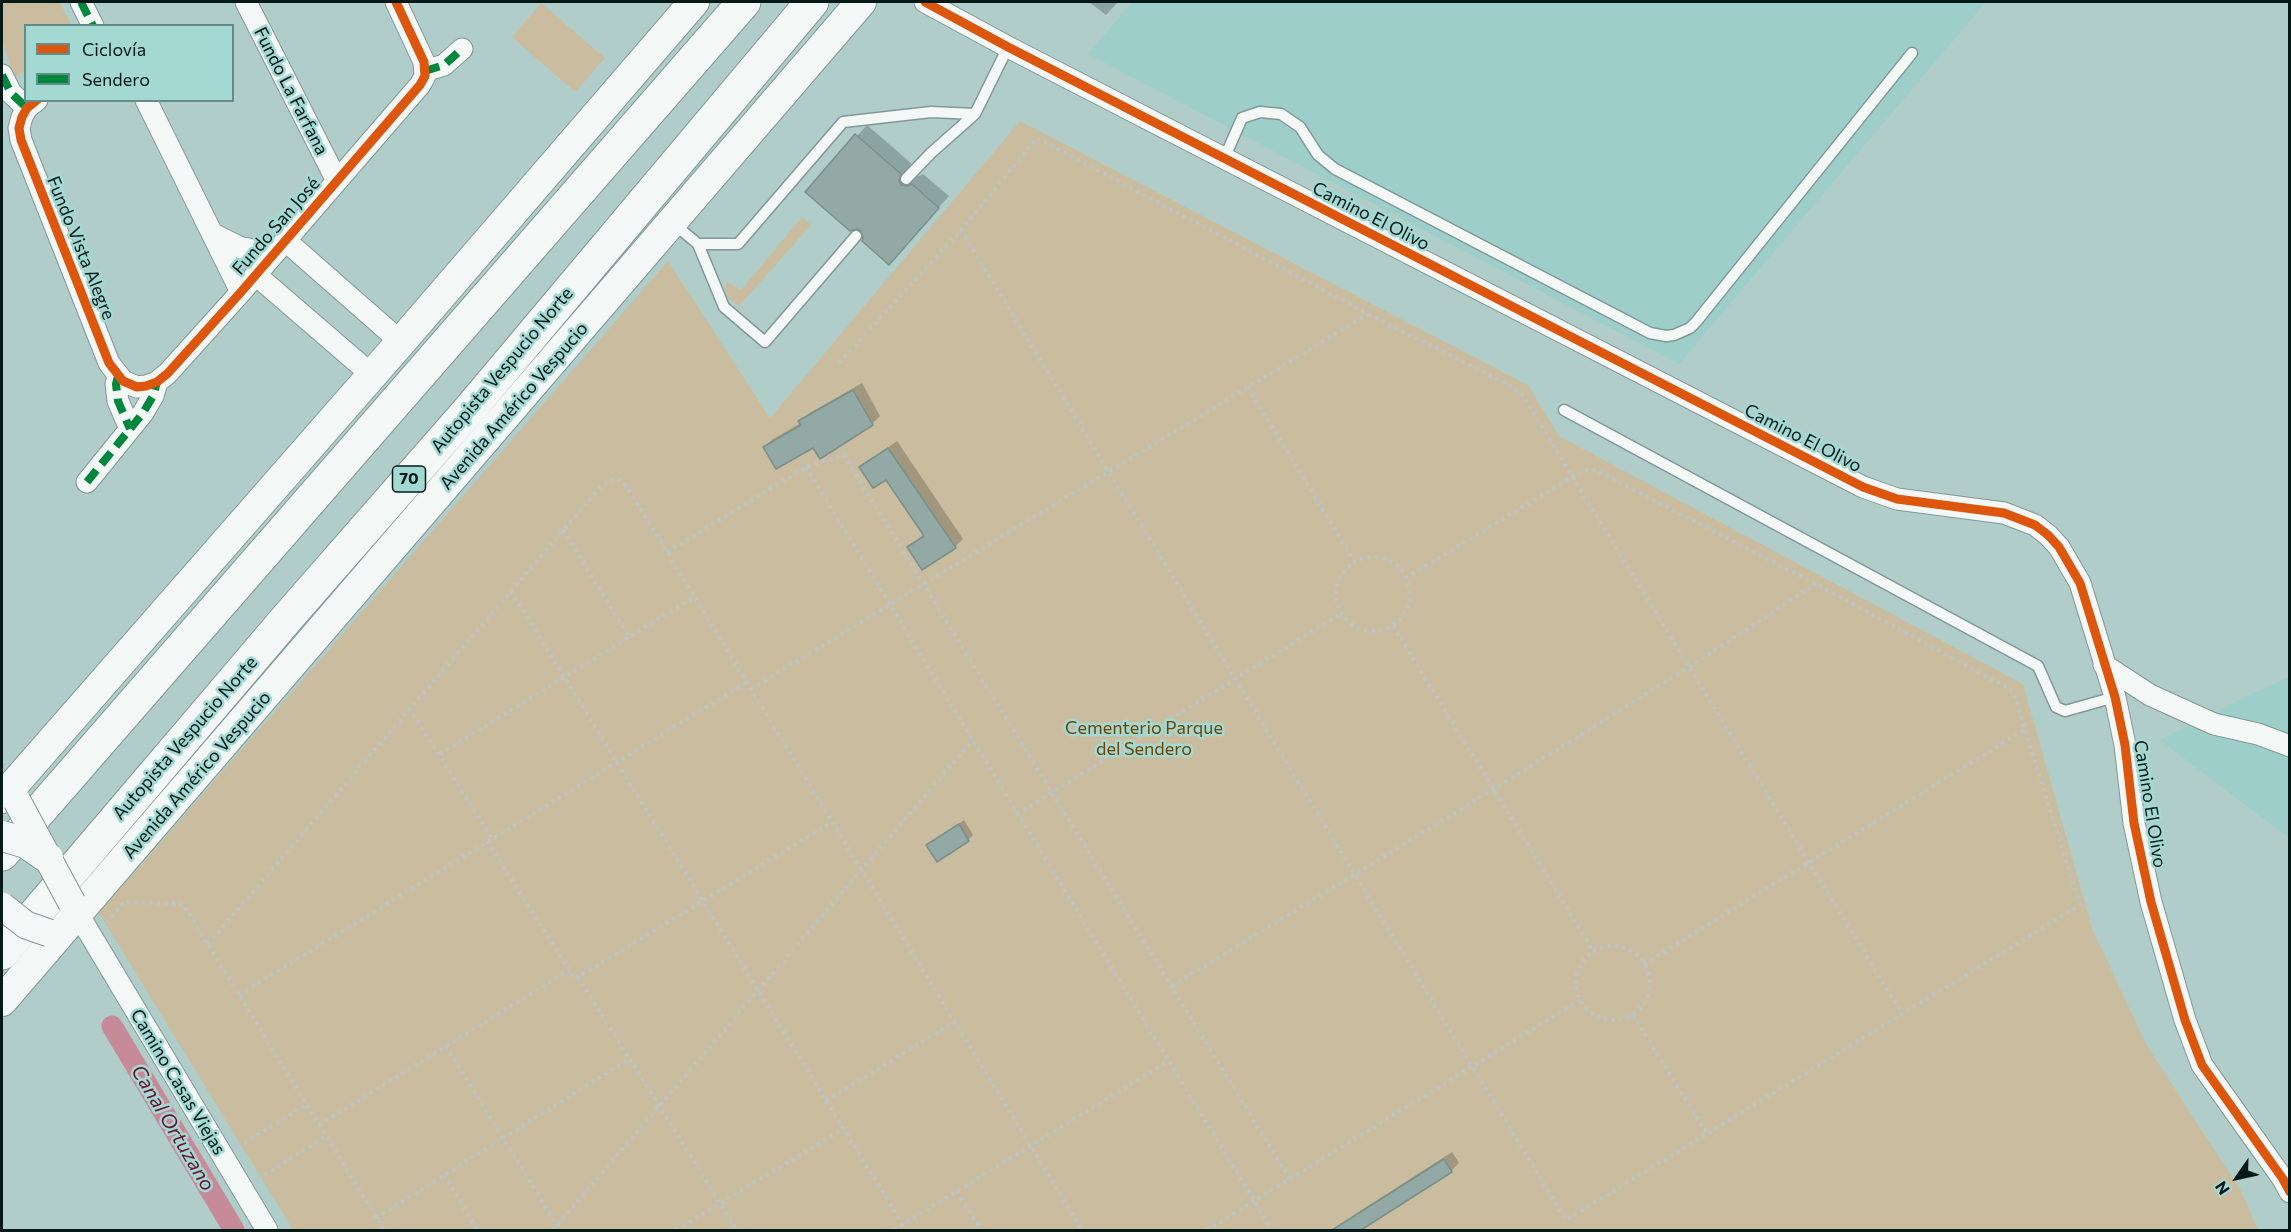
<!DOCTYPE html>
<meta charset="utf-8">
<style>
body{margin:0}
#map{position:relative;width:2291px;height:1232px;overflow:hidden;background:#b0cdca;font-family:Commissioner,sans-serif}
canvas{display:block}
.frame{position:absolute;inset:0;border:3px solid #051917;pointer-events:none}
.legend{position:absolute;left:24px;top:24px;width:210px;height:78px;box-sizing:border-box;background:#a4d9d3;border:2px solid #648c88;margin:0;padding:8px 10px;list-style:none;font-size:18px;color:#051917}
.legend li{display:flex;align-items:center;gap:12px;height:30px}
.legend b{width:30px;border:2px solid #648c88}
.north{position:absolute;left:2207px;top:1148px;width:60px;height:60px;-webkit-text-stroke:4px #a4d9d3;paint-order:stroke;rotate:236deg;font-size:16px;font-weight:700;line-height:24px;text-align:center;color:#051917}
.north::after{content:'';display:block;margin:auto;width:21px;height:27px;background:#051917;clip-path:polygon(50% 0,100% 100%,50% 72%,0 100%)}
</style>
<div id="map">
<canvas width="2291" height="1232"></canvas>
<div class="frame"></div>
<ul class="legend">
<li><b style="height:8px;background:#dd560d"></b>Ciclovía</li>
<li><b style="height:8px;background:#00873e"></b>Sendero</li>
</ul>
<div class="north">N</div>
</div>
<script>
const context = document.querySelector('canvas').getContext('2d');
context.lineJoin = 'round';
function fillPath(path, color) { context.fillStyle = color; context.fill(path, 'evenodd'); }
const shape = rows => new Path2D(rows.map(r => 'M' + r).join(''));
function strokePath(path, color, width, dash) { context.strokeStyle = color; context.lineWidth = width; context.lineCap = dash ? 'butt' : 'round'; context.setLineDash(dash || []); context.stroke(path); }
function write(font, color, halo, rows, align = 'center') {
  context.font = font + ' Commissioner,sans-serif'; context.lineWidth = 5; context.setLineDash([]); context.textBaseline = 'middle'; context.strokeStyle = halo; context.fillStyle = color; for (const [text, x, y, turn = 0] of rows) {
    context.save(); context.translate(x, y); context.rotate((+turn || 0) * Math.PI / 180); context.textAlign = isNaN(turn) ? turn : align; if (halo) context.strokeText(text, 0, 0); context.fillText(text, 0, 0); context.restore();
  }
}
fillPath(shape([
 [1132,2,1986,2,1679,364,1088,54],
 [2289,677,2289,838,2160,740,2241,699]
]), '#9ecec9');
fillPath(shape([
 [2,2,60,2,71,25,26,26,25,71,14,78,2,40],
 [541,3,605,58,575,92,512,37],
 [1020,121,1528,385,1559,436,2023,684,2092,928,2146,1044,2241,1191,2258,1230,293,1230,99,913,668,261,770,418],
 [802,217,811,225,739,306,729,299,725,290,727,282,741,290]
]), '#cabd9f');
fillPath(shape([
 [1089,2,1118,2,1106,15],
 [867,125,911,163,909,169,912,174,919,176,923,174,949,196,889,263,862,230,807,191],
 [862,383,880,416,872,424,814,446,765,447,773,439,801,423,808,414],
 [897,441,963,539,955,547,909,548,924,534,886,478,861,467],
 [964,820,973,835,968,840,928,846],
 [1452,1152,1459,1163,1451,1171,1359,1230,1351,1230,1346,1223,1354,1215]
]), '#0003');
strokePath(shape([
 [112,1026,234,1230]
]), '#c78a98', 21);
const building = shape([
 [855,134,901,174,899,180,901,185,908,186,912,184,939,208,889,265,862,241,863,237,861,231,857,229,850,231,805,192,855,134],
 [853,390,873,425,820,459,813,448,776,469,763,447,801,425,798,421,853,390],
 [888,448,956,548,922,570,907,547,924,536,886,480,873,488,859,467,888,448],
 [959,824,969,841,937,862,926,845,959,824],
 [1444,1159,1452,1172,1361,1230,1332,1230,1444,1159]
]);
fillPath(building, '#93a9a5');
strokePath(building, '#7b908b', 1.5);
const service = shape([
 [1224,159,1242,118,1260,112,1281,114,1300,127,1318,155,1335,169,1650,333,1666,336,1674,335,1690,328,1696,322,1912,53],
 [906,179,931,153,975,114,1008,47],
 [674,224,698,244,724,307,765,342,856,236],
 [698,244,738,244,843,122,931,112,975,114],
 [1564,410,2038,666,2056,707,2065,711,2115,697]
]);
const minor = shape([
 [81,2,93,26],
 [246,2,337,181],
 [925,2,1008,47,1863,487,1897,499,2004,513,2035,525,2048,535,2059,547,2080,583,2115,697,2125,745,2134,823,2151,902,2185,1020,2202,1065,2283,1179,2290,1192],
 [425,71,444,65,462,49],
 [2,75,11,93,27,108],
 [37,100,27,108,22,117,19,128,21,140,109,363,123,381,137,387,146,386,157,382,168,373,241,292,420,85,425,76,424,62,396,2],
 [146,100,241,292],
 [213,234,241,248,275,253],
 [286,241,401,342],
 [256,275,372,375],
 [118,376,116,384,118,401,130,429],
 [87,482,143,413,153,396,157,382],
 [2104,665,2150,695,2214,724,2258,734,2290,746],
 [78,914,267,1230]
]);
const secondary = shape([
 [2,798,401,342,694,2],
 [2,1001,861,2]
]);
const motorway = shape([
 [2,854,744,2],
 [2,953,288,617,470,409,812,2]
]);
strokePath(service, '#819896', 13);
strokePath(minor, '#819896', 23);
strokePath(secondary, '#819896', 32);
strokePath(motorway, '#819896', 35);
strokePath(shape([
 [961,230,1566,1220,2080,905,2013,691,1816,584,1591,468,1572,477,1407,577],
 [839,363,961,230,1037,138,1368,314,1513,387,1523,396,1902,1014],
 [1248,387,1354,561],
 [806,467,1272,1230],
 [563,530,629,637],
 [667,552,806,467,844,455,1290,1179],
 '1336 594a37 37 0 1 1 74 0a37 37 0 1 1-74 0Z',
 [511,591,903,1225],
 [1393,626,1594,952],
 [751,689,1368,314],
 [409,708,492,838],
 [440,754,694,597],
 [1017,814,1340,614],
 [487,841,575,979,832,822],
 [107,923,124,902,183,904,384,1230],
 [208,944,603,484,614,479,620,480,627,487,667,552,1082,1230],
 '1576 983a37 37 0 1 1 74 0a37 37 0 1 1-74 0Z',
 [1644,964,2024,730],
 [578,977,737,1230],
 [1172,986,1494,789,1689,667,1816,584],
 [239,995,747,682],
 [1633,1015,1707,1134],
 [446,1046,560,1230],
 [826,1101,954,1022],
 [319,1125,569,970],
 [238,1147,306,1105],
 [444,1175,478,1230],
 [258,1179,325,1137],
 [957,1191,981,1230],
 [376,1218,629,1059],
 [553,1230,972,741],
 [676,1230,843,1129],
 [894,1230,1168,1061],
 [1207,1230,1580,1000]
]), '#bdc4c4', 4, [3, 4.5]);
strokePath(service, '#f3f8f7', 10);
strokePath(minor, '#f3f8f7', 21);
strokePath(secondary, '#f3f8f7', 30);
strokePath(motorway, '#f3f8f7', 33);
const tertiaryBridge = shape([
 [17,801,72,903],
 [2,906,26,925,49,933]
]);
const secondaryBridge = shape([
 [2,836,26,843,48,858]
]);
strokePath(tertiaryBridge, '#819896', 29, []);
strokePath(secondaryBridge, '#819896', 32, []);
strokePath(tertiaryBridge, '#f3f8f7', 27);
strokePath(secondaryBridge, '#f3f8f7', 30);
strokePath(shape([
 [81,2,93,26],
 [425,71,444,65,462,49],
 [2,75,11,93,27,108],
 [118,376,116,384,118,401,130,429],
 [87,482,143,413,153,396,157,382]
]), '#00873e', 8, [15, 8]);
strokePath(shape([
 [925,2,1008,47,1863,487,1897,499,2004,513,2035,525,2048,535,2059,547,2080,583,2115,697,2125,745,2134,823,2151,902,2185,1020,2202,1065,2283,1179,2290,1192],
 [37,100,27,108,22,117,19,128,21,140,109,363,123,381,137,387,146,386,157,382,168,373,241,292,420,85,425,76,424,62,396,2]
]), '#dd560d', 9);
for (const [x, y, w] of [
 [409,479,33]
]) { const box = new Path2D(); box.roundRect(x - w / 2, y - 13, w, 26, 4.5); context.fillStyle = '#a4d9d3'; context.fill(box); strokePath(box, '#051917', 1.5); }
write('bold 16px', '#051917', null, [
 ["70",409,479]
]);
write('18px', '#051917', '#a4d9d3', [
 ["Fundo La Farfana",291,91,63],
 ["Camino El Olivo",1371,216,27],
 ["Fundo San José",276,226,-49],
 ["Fundo Vista Alegre",81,248,68],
 ["Autopista Vespucio Norte",502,370,-50],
 ["Avenida Américo Vespucio",514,406,-49],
 ["Camino El Olivo",1803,438,27],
 ["Autopista Vespucio Norte",185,738,-49],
 ["Avenida Américo Vespucio",197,775,-49],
 ["Camino El Olivo",2150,804,81],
 ["Camino Casas Viejas",178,1082,59]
]);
write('18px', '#704400', '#a4d9d3', [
 ["Cementerio Parque",1144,728],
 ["del Sendero",1144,749]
]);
write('italic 20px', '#6d112e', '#a4d9d3', [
 ["Canal Ortuzano",173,1128,59]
]);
</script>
